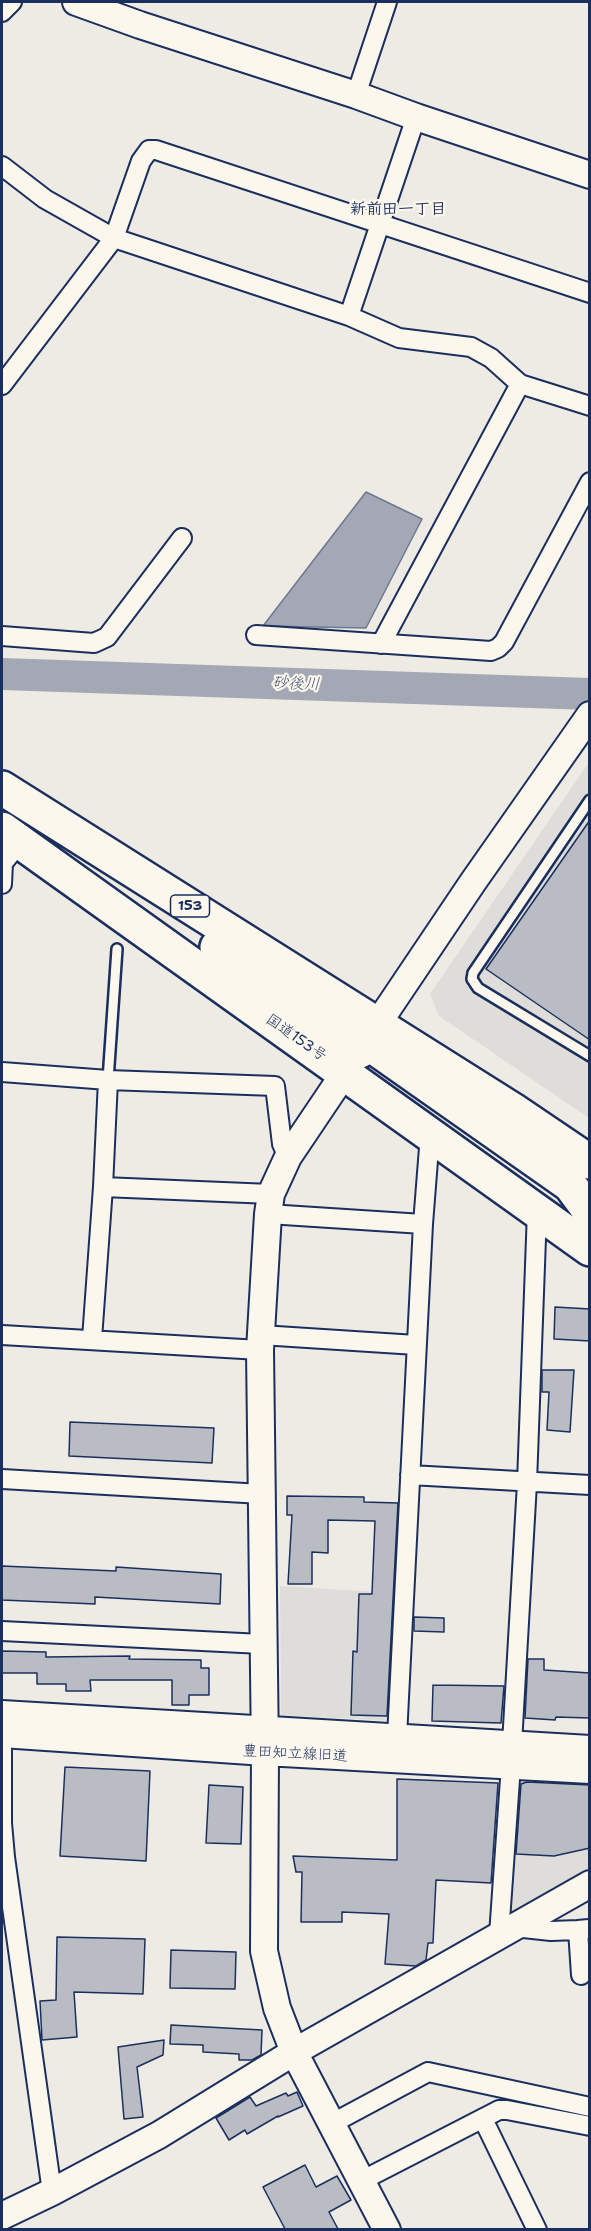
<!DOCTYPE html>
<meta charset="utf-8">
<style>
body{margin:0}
#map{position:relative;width:591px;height:2231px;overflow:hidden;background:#eeebe4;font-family:"Shantell Sans",sans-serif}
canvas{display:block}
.frame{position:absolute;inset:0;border:3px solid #1b2f5e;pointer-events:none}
</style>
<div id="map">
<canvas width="591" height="2231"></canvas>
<div class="frame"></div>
</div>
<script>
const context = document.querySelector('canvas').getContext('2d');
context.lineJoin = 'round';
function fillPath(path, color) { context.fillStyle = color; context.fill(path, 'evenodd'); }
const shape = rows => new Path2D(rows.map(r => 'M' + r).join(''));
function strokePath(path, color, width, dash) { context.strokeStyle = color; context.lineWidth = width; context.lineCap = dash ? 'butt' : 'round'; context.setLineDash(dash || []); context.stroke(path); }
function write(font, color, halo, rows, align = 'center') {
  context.font = font + ' "Shantell Sans","Klee One",sans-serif'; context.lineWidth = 4.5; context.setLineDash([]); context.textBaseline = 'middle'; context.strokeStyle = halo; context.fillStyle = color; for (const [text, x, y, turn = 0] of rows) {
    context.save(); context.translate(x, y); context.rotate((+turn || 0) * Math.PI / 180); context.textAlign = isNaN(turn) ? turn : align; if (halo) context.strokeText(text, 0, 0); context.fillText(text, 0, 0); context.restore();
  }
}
fillPath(shape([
 [589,762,589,1118,439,1016,430,994],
 [280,1586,396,1593,391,1721,281,1715],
 [517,1779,589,1779,589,1875,508,1920]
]), '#deddda');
const water = shape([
 [366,492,422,519,366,628,263,626,366,492]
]);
fillPath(water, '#a3a8b4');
strokePath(water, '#6d7892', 1.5);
strokePath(shape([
 [2,674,590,694]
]), '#a3a8b4', 32);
const building = shape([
 [590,820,590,1040,486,969,590,820],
 [555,1307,590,1309,590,1341,554,1339,555,1307],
 [542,1370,574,1370,570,1432,547,1430,549,1392,542,1392,542,1370],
 [70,1422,214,1428,212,1463,69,1456,70,1422],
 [287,1496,364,1497,364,1502,398,1503,387,1716,351,1715,353,1651,357,1652,359,1594,372,1594,375,1521,328,1520,328,1553,312,1552,312,1584,288,1584,292,1515,287,1515,287,1496],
 [2,1566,116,1571,116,1567,221,1574,220,1604,95,1597,95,1604,2,1600,2,1566],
 [414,1617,444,1618,444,1632,414,1631,414,1617],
 [2,1651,46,1652,46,1657,130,1656,129,1659,201,1660,201,1668,209,1668,209,1695,189,1695,189,1705,172,1705,172,1680,90,1680,91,1691,66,1691,66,1684,37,1684,37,1673,2,1673,2,1651],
 [528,1659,544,1659,544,1670,590,1673,590,1718,556,1717,555,1720,525,1718,528,1659],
 [433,1685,504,1686,501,1723,432,1721,433,1685],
 [65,1767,150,1771,146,1861,60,1856,65,1767],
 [397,1779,498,1783,491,1883,436,1880,433,1943,428,1943,426,1960,416,1966,385,1964,389,1914,342,1912,342,1922,301,1922,302,1872,296,1872,293,1856,397,1860,397,1779],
 [527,1782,590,1785,590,1848,554,1856,516,1854,521,1784,527,1782],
 [209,1785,243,1787,241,1844,206,1843,209,1785],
 [57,1937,145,1939,143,1994,74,1992,77,2037,42,2040,40,2001,56,2000,57,1937],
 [171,1950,236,1952,235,1989,170,1988,171,1950],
 [171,2025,262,2030,261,2055,252,2060,239,2060,239,2054,203,2052,203,2045,170,2044,171,2025],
 [164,2040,163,2055,137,2067,143,2117,124,2119,118,2047,164,2040],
 [297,2092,303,2106,278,2117,278,2116,247,2134,245,2130,229,2140,216,2118,250,2097,256,2106,286,2093,288,2096,297,2092],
 [305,2165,316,2187,337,2176,351,2200,329,2212,338,2229,285,2229,263,2187,305,2165]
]);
fillPath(building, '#b9bcc3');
strokePath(building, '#1b2f5e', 1.5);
const lane = shape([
 [590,800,473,973,472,979,478,988,590,1056],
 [108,1080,117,949]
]);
const street = shape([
 [2,12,12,2],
 [356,95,387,2],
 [2,166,45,199,114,238,349,316,399,338,471,347,491,358,520,384,590,406],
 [349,316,416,117],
 [2,385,114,238,141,161,149,150,156,150,590,293],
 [256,635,491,651,498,648,504,642,590,482],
 [2,636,94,643,107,637,182,538],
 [381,644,520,384],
 [2,884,3,863,20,842],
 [2,1072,108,1080,275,1086,282,1144,288,1157],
 [103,1187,271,1194],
 [268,1214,423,1224,397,1737],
 [423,1224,430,1135],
 [2,1335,260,1350],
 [261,1335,416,1345],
 [92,1339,103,1187,108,1080],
 [410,1475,590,1485],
 [2,1479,262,1494],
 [2,1631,262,1644],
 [2,1734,2,1823,5,1857,52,2192],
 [512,1744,527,1483,537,1211],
 [514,1927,551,1931,578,1930],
 [499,1935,511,1765],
 [581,1975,578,1930,589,1929],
 [483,2119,537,2230],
 [331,2124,428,2072,590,2107],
 [361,2181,499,2110,507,2110,590,2126]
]);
const secondary = shape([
 [76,2,140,25,356,95,416,117,590,175],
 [2,1714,590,1749],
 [2,1734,265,1752,590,1770],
 [2,2216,52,2192,159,2135,294,2052,590,1884],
 [387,2230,294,2052,277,2008,264,1951,265,1752,260,1350,268,1214,271,1194,288,1157,473,882,590,715]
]);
const highway = shape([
 [2,788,513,1110,590,1162],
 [2,829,590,1249],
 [217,947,360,1051],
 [375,1048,570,1185,590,1212]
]);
strokePath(lane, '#1b2f5e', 14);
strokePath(street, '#1b2f5e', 22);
strokePath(secondary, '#1b2f5e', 30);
strokePath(highway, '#1b2f5e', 38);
strokePath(lane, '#fbf7ec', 9);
strokePath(street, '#fbf7ec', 18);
strokePath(secondary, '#fbf7ec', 26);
strokePath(highway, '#fbf7ec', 33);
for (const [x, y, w] of [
 [190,906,39]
]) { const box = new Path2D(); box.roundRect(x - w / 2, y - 11, w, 22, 4.5); context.fillStyle = '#fbf7ec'; context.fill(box); strokePath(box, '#1b2f5e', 1.5); }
write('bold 14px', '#1b2f5e', null, [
 ["153",190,906]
]);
write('15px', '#1b2f5e', '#fbf7ec', [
 ["国道153号",296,1038,35],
 ["豊田知立線旧道",295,1754,3]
]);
write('bold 16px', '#1b2f5e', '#fbf7ec', [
 ["新前田一丁目",398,210]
]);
write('italic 16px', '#445378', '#fbf7ec', [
 ["砂後川",296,684,2]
]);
</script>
